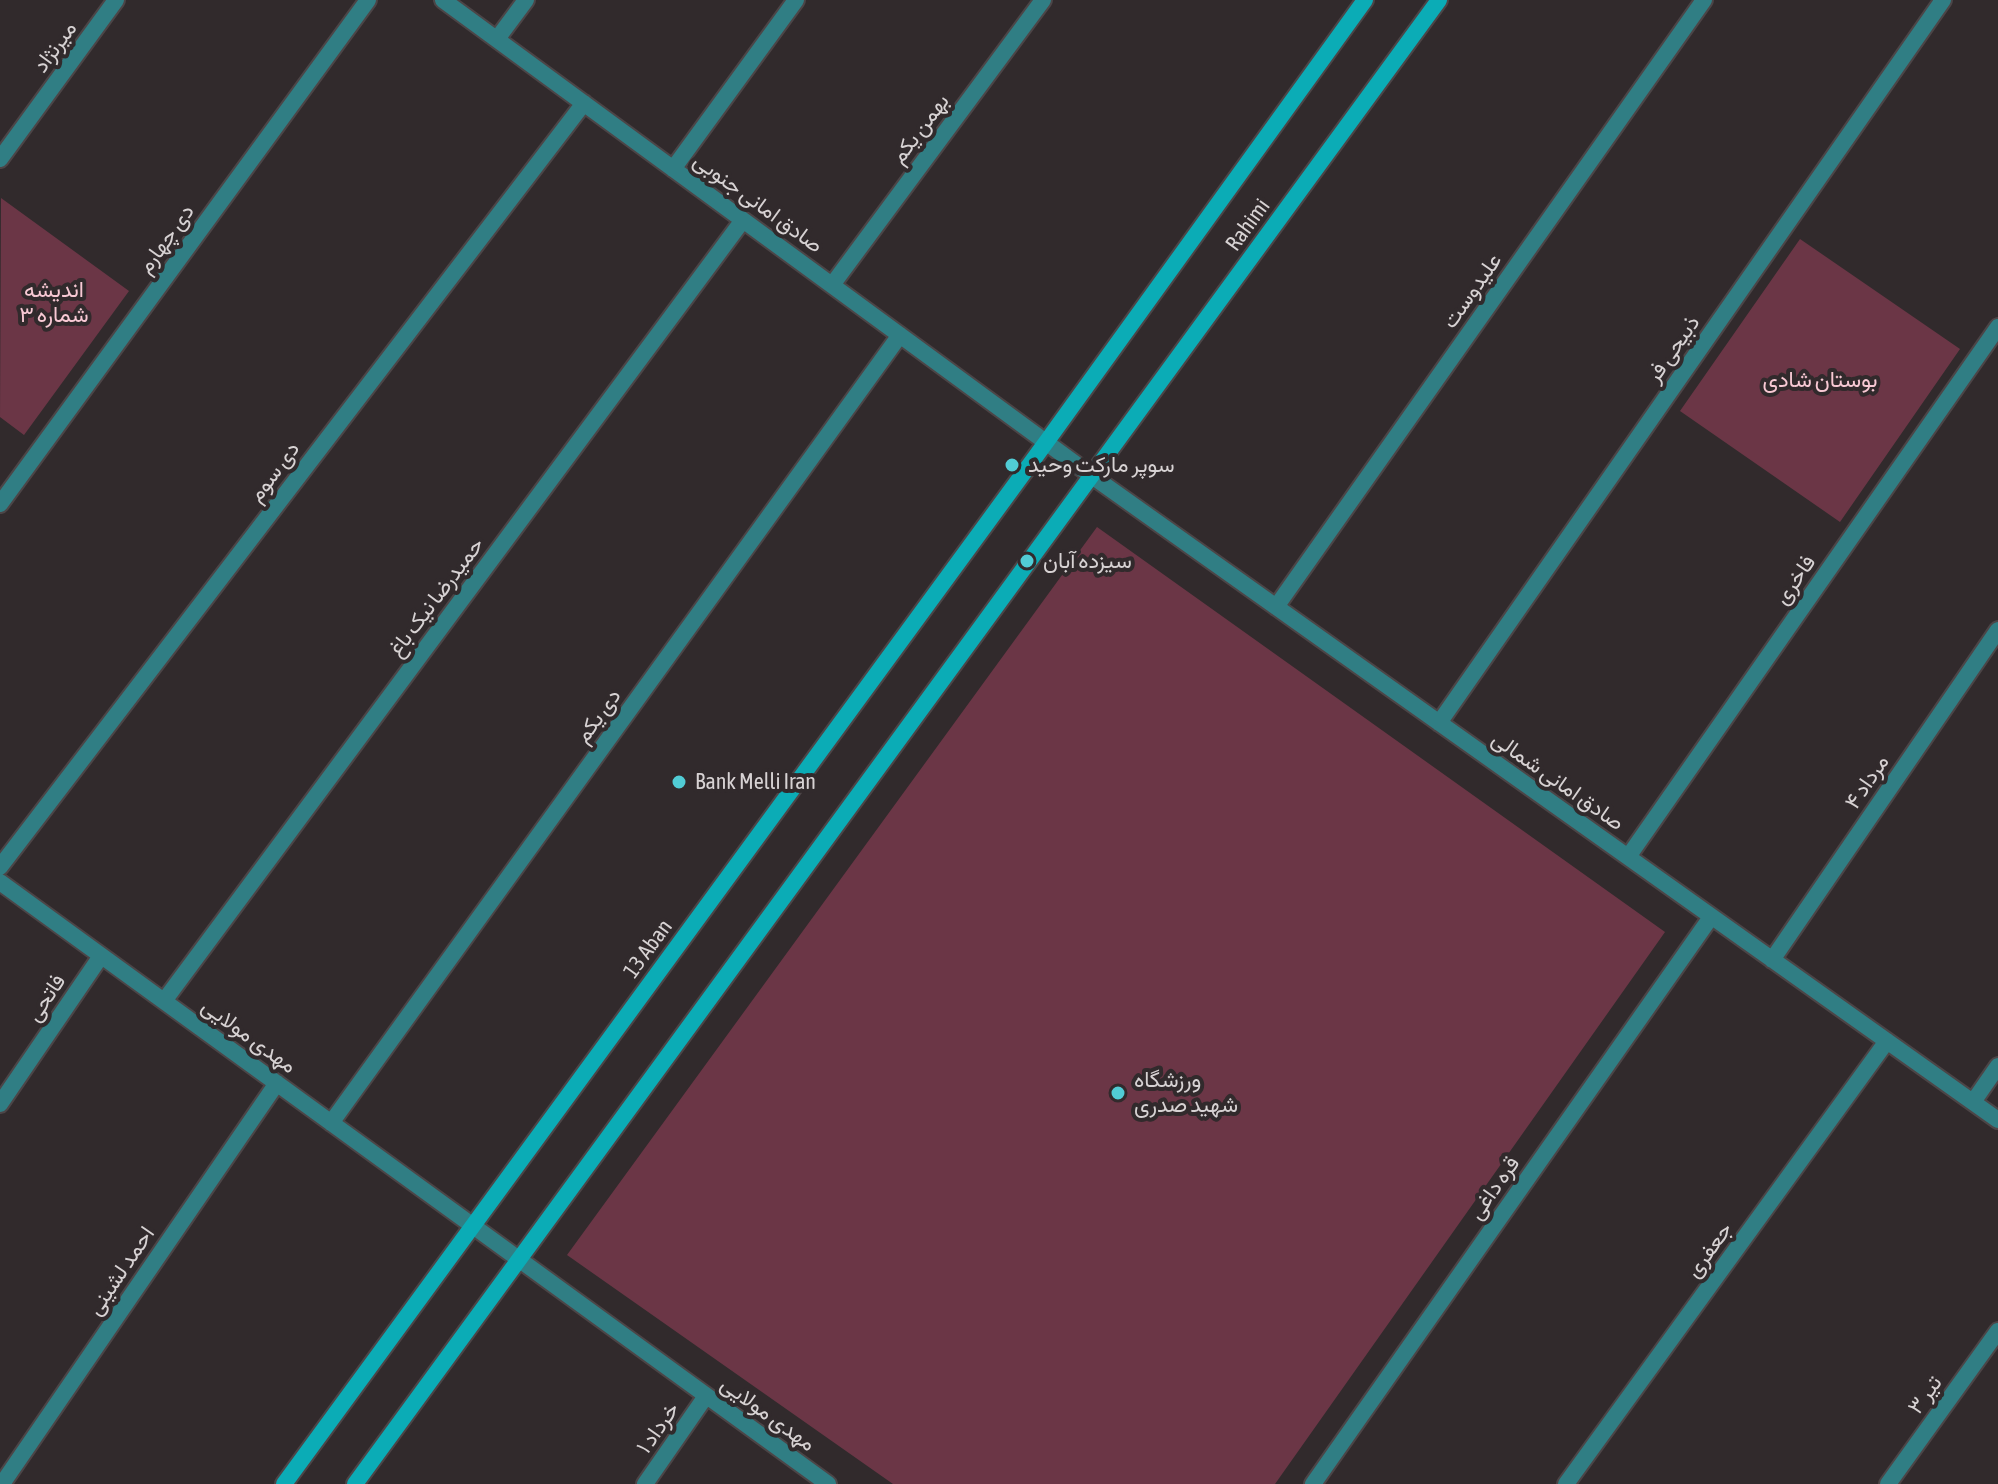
<!DOCTYPE html>
<meta charset="utf-8">
<style>
body{margin:0}
canvas{display:block;background:#312a2c}
</style>
<canvas width="1998" height="1484"></canvas>
<script>
const context = document.querySelector('canvas').getContext('2d');
context.lineJoin = 'round';
function fillPath(path, color) { context.fillStyle = color; context.fill(path, 'evenodd'); }
const shape = rows => new Path2D(rows.map(r => 'M' + r).join(''));
function strokePath(path, color, width, dash) { context.strokeStyle = color; context.lineWidth = width; context.lineCap = dash ? 'butt' : 'round'; context.setLineDash(dash || []); context.stroke(path); }
function write(font, color, halo, rows, align = 'center') {
  context.font = font + ' "Asap Condensed",Vazirmatn,sans-serif'; context.lineWidth = 8; context.setLineDash([]); context.textBaseline = 'middle'; context.strokeStyle = halo; context.fillStyle = color; for (const [text, x, y, turn = 0] of rows) {
    context.save(); context.translate(x, y); context.rotate((+turn || 0) * Math.PI / 180); context.textAlign = isNaN(turn) ? turn : align; if (halo) context.strokeText(text, 0, 0); context.fillText(text, 0, 0); context.restore();
  }
}
fillPath(shape([
 [1,198,129,291,24,435,0,417],
 [1800,239,1960,349,1840,522,1680,411],
 [1097,527,1665,932,1275,1484,893,1484,567,1255]
]), '#6b3646');
const street = shape([
 [443,0,1092,476,1998,1120],
 [497,39,526,0],
 [0,159,116,0],
 [673,169,796,0],
 [832,285,1043,0],
 [0,504,368,0],
 [1276,607,1704,0],
 [1439,723,1943,0],
 [1628,857,1998,327],
 [0,867,584,103],
 [0,882,828,1484],
 [1772,960,1998,630],
 [164,1001,743,220],
 [1973,1102,1998,1066],
 [0,1104,101,956],
 [331,1123,900,335],
 [2,1484,277,1083],
 [645,1484,706,1396],
 [1313,1484,1711,917],
 [1566,1484,1887,1041],
 [1888,1484,1998,1331]
]);
const secondary = shape([
 [284,1484,1047,441,1365,0],
 [355,1484,1439,0]
]);
strokePath(street, '#4c4547', 20);
strokePath(secondary, '#4c4547', 20);
strokePath(street, '#307e84', 16);
strokePath(secondary, '#0bacb6', 16);
for (const [x, y, r, color] of [
 [1012,465,8,"#51ccd5"],
 [1027,561,8,"#51ccd5"],
 [679,782,8,"#51ccd5"],
 [1118,1093,8,"#51ccd5"]
]) { const dot = new Path2D(); dot.arc(x, y, r, 0, 2 * Math.PI); context.fillStyle = color; context.fill(dot); strokePath(dot, '#312a2c', 3); }
write('22px', '#d7d2d3', '#312a2c', [
 ["میرنژاد",55,47,-54],
 ["بهمن یکم",920,129,-53],
 ["صادق امانی جنوبی",758,203,36],
 ["Rahimi",1248,225,-54],
 ["دی چهارم",166,239,-54],
 ["علیدوست",1472,291,-55],
 ["ذبیحی فر",1673,349,-55],
 ["دی سوم",274,472,-53],
 ["فاخری",1795,580,-55],
 ["حمیدرضا نیک باغ",436,597,-53],
 ["دی یکم",598,716,-54],
 ["صادق امانی شمالی",1558,781,35],
 ["مرداد ۴",1867,782,-56],
 ["13 Aban",648,949,-54],
 ["فاتحی",46,998,-56],
 ["مهدی مولایی",249,1036,36],
 ["قره داغی",1494,1188,-55],
 ["جعفری",1709,1250,-54],
 ["احمد لشینی",121,1271,-56],
 ["تیر ۳",1925,1395,-54],
 ["مهدی مولایی",768,1414,36],
 ["خرداد ۱",658,1428,-55]
]);
write('22px', '#f8c9d4', '#312a2c', [
 ["اندیشه",54,290],
 ["شماره ۳",54,315],
 ["بوستان شادی",1820,380]
]);
write('22px', '#d7d2d3', '#312a2c', [
 ["سوپر مارکت وحید",1028,465],
 ["سیزده آبان",1043,561],
 ["Bank Melli Iran",695,782],
 ["ورزشگاه",1134,1080],
 ["شهید صدری",1134,1105]
], 'left');
</script>
